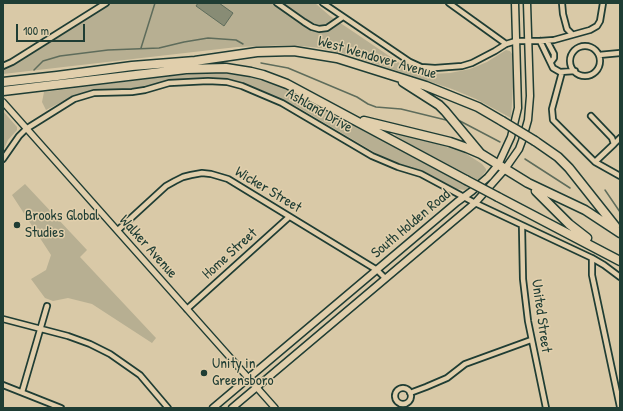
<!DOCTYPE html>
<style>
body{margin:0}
#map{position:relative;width:623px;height:411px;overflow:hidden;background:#d9c9a7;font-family:"Patrick Hand",sans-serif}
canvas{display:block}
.frame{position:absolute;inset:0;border:4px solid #1f3d34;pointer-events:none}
.scale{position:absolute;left:16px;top:24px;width:69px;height:18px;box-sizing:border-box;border:2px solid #1f3d34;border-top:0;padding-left:5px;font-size:12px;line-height:14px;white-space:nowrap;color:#1f3d34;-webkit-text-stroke:3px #e1cfac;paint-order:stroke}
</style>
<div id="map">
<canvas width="623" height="411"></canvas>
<div class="frame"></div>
<div class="scale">100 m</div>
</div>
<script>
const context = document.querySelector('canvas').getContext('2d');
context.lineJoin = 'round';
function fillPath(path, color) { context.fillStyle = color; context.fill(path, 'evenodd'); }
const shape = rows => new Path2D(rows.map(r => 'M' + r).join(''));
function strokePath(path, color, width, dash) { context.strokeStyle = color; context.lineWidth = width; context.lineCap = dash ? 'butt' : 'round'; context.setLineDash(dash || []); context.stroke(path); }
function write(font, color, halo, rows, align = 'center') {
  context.font = font + ' "Patrick Hand",sans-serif'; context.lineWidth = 3; context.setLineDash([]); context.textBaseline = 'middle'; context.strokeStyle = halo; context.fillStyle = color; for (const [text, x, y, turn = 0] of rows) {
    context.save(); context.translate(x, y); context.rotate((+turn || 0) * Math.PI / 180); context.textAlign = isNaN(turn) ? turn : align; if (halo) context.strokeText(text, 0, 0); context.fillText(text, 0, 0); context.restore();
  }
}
fillPath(shape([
 [111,3,315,3,330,16,407,68,430,74,450,73,470,69,487,62,506,50,510,51,512,54,513,87,511,118,476,99,452,89,349,55,321,48,291,45,237,47,3,74,3,69,8,68,50,40],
 [216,72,251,77,285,88,470,187,465,190,456,189,427,173,397,163,379,155,296,106,259,89,224,79,203,78,170,81,144,87,108,91,90,92,75,95,46,110,42,102,44,92,170,76],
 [3,111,17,127,17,130,8,140,3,151],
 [397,131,465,153,482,164,486,169,486,171,478,180,408,143,395,135],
 [25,184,87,250,80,257,156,338,152,343,92,304,68,298,53,301,45,298,31,279,46,270,51,255,12,195]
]), '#b7af92');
const water = shape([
 [198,3,219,3,233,13,224,26,196,6,198,3]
]);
fillPath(water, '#888c75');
strokePath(water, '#5e6c5b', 1);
strokePath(shape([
 [141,48,155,3],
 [261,63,288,68,357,97,368,104,376,107,401,109,446,120],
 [34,70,43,61,60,56,108,50,159,48,184,42,208,38,236,40,243,44],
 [460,121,500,142],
 [525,159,570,188],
 [605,190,620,212]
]), '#5e6c5b', 1.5);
const minor = shape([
 [277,3,304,22,312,27,319,29,327,28,343,17],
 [323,3,410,62,421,67,435,68,462,66,472,63,495,51,506,44,516,41,540,41,554,40,590,30,597,26,600,21,603,3],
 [449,3,506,44],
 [562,3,563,14,567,29,572,34],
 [540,41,553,68,560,72,575,71],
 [547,41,554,54,554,58,551,62],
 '570 61a15 15 0 1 1 30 0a15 15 0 1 1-30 0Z',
 [599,55,620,53],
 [3,66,12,62,106,3],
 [562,72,552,109,553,120,595,162,620,176],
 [591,116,612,138,614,144,595,162],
 [614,144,620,138],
 [3,159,19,136,26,129,74,99,94,93,132,92,145,90,169,83,208,81,227,82,242,86,282,103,372,156,398,167,421,174,475,203,592,258,604,265,620,277],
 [522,227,523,279,528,321,546,408],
 [118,230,166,186,175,181,183,177,191,175,202,173,211,174,228,179,377,270,385,278],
 [592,258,592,275,620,407],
 [187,309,289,217],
 [3,319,68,336,90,344,110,354,140,375,168,408],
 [3,385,61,408],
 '395 396a8 8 0 1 1 16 0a8 8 0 1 1-16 0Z',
 [22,392,47,306],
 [410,393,426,387,447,378,465,364,531,340]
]);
const tertiary = shape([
 [3,102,275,408]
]);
const secondary = shape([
 [213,408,457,202,472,191,488,177,498,165,511,137,518,108,515,3],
 [232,408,475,203,505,169,519,149,522,141,528,120,530,96,527,3]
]);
const motorway = shape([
 [3,82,57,76,132,66,195,61,257,52,294,51,337,58,426,86,478,107,502,121],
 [403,82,439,105,445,111,480,153],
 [3,91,186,69,226,68,251,72,263,75,287,84,466,180],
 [364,121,450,142,467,148,481,154,528,183,585,210,620,233],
 [535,141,558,157,569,168,615,226],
 [536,191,569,224,587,238],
 [498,197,620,261]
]);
strokePath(minor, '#1f3d34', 8);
strokePath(tertiary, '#1f3d34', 8);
strokePath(secondary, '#1f3d34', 9);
strokePath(motorway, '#1f3d34', 11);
strokePath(minor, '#e1cfac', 4.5);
strokePath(tertiary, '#e1cfac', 5.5);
strokePath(secondary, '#e1cfac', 6);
strokePath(motorway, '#e1cfac', 8);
const motorwayBridge = shape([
 [502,121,535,141],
 [466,180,498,197]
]);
strokePath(motorwayBridge, '#1f3d34', 11, []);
strokePath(motorwayBridge, '#e1cfac', 8);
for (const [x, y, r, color] of [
 [17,225,4,"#1f3d34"],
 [204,373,4,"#1f3d34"]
]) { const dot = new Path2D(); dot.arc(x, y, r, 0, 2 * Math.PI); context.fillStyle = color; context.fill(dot); strokePath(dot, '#e1cfac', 1.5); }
write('15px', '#1f3d34', '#e1cfac', [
 ["West Wendover Avenue",377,58,16],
 ["Ashland Drive",319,111,30],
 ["Wicker Street",268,190,31],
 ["South Holden Road",411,224,-40],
 ["Walker Avenue",148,247,48],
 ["Home Street",230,254,-42],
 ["United Street",541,316,82]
]);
write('15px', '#1f3d34', '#e1cfac', [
 ["Brooks Global",25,216],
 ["Studies",25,233],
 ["Unity in",212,364],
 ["Greensboro",212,381]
], 'left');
</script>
